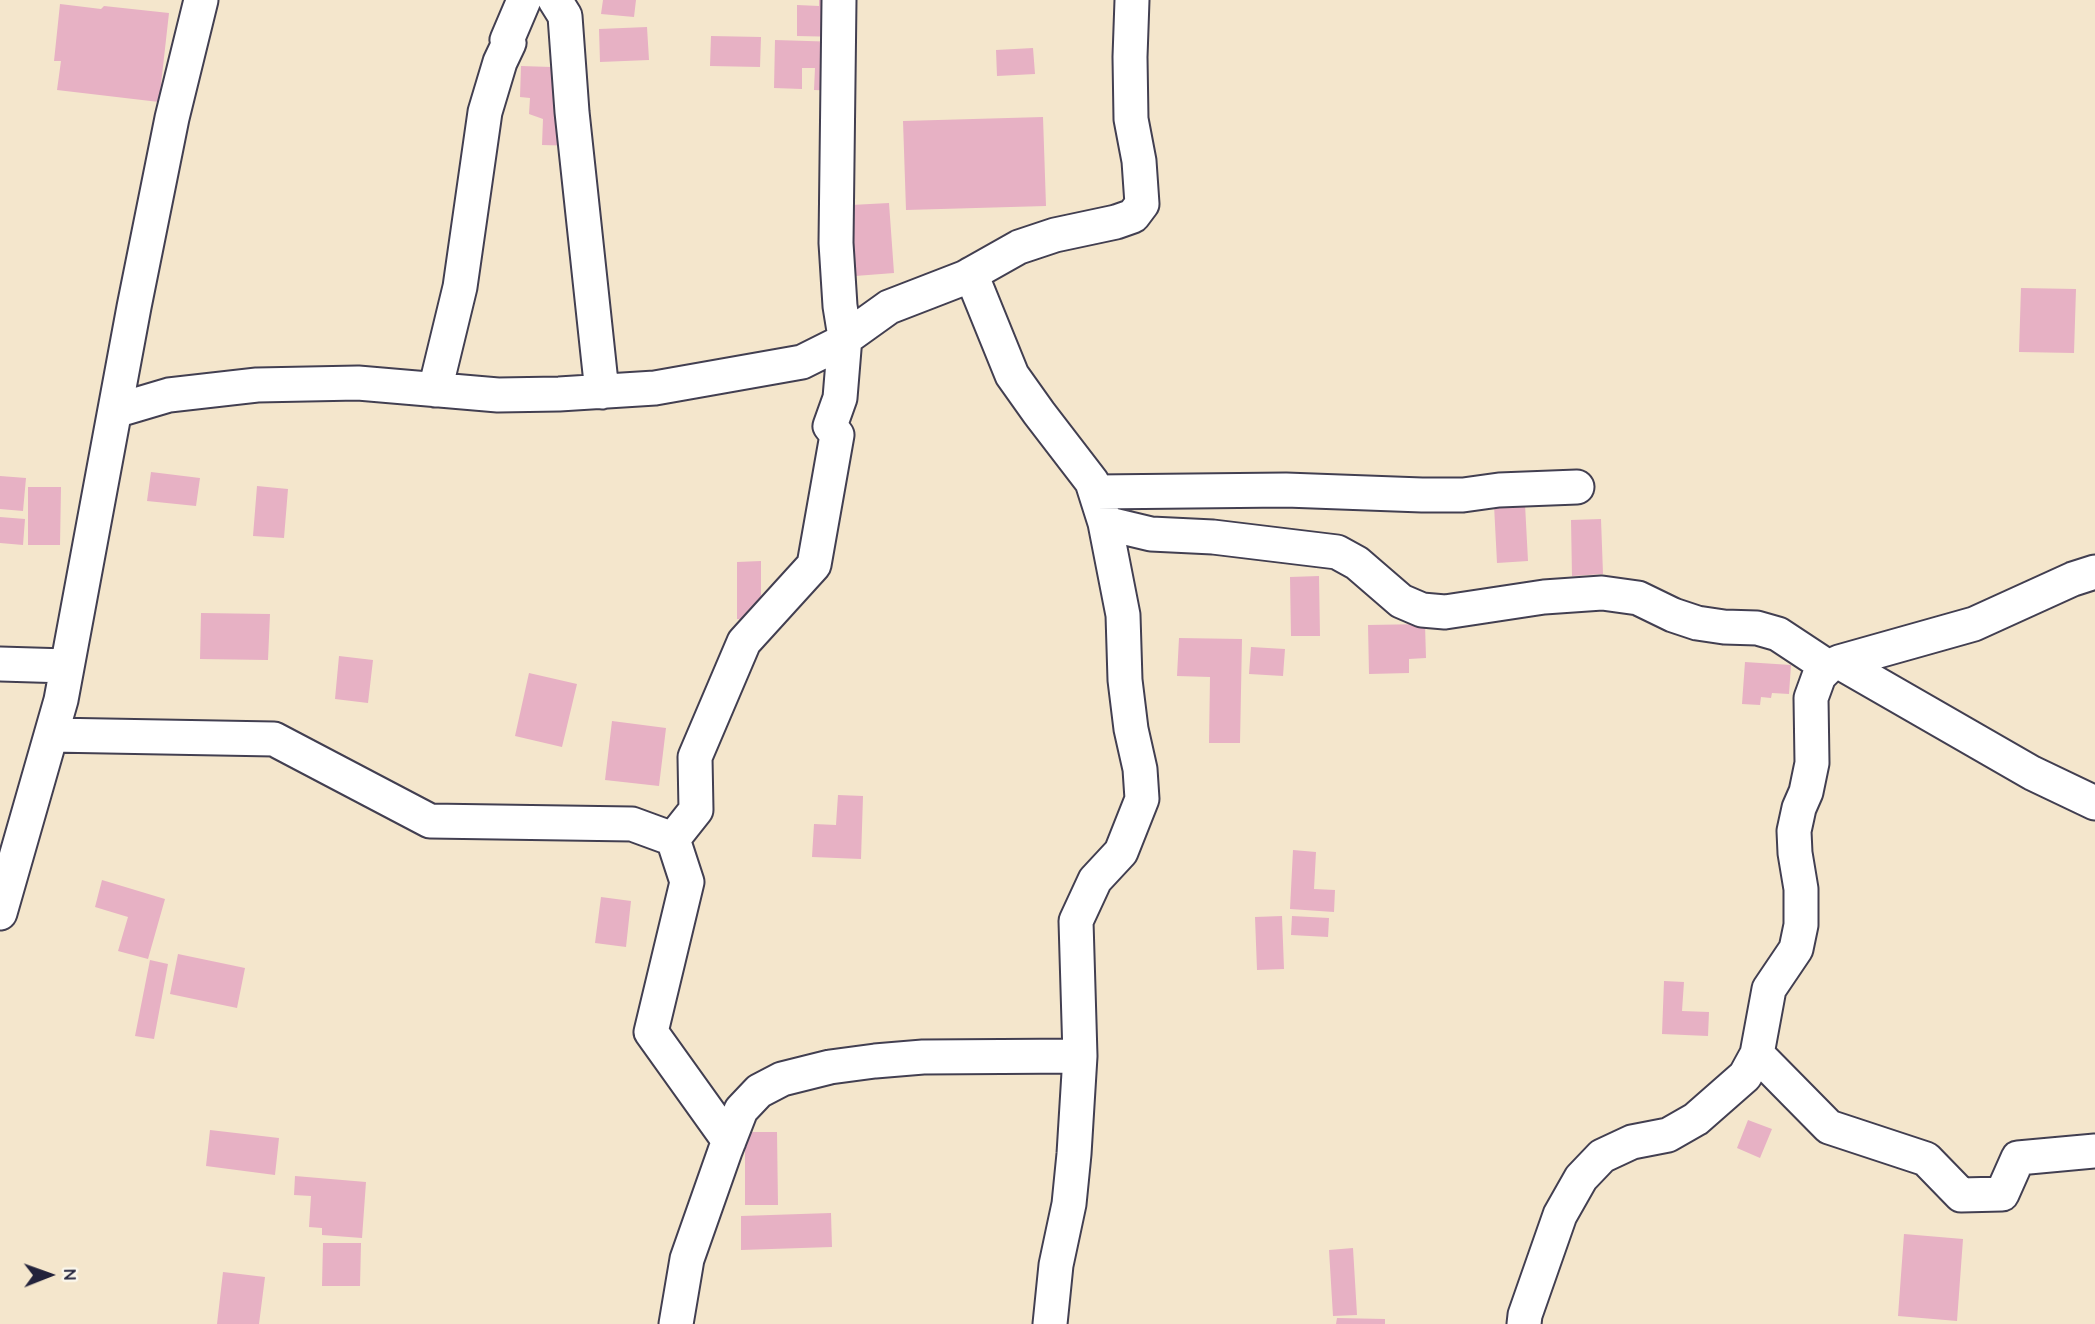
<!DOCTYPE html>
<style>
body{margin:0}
#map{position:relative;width:2095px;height:1324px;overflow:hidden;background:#f4e6cc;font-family:"Comic Neue",sans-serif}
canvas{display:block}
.north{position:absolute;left:14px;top:1240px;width:70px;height:70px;-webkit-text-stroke:5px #fbf7ec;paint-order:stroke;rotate:89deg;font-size:19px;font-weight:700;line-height:28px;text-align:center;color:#22223b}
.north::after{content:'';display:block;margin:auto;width:24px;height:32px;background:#22223b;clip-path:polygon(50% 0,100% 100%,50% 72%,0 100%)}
</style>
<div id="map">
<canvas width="2095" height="1324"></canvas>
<div class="north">N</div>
</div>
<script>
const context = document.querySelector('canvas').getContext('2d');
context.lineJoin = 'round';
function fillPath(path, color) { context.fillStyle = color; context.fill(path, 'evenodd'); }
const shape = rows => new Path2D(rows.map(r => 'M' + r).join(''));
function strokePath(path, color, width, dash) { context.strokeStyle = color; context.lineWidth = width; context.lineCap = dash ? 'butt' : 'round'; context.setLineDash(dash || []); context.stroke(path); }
fillPath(shape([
 [603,0,636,0,634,17,601,14],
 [819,0,843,0,842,37,797,36,797,5,819,6],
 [60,4,101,9,104,6,169,13,159,102,57,90,61,61,54,61],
 [647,27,649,60,600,62,599,29],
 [711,36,761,37,760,67,710,66],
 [775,40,840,42,839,91,814,90,815,68,802,68,802,89,774,88],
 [1033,48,1035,74,997,76,996,50],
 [521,66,582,68,579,146,542,145,543,119,529,114,530,98,520,97],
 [1043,117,1046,206,906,210,903,121],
 [889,203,894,273,855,276,851,205],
 [2021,288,2076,289,2074,353,2019,352],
 [151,472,200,478,196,506,147,501],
 [0,476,26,478,23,511,0,509],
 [257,486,288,489,284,538,253,536],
 [28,487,61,487,60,545,28,545],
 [1525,504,1528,561,1497,563,1494,505],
 [0,517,25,519,23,545,0,543],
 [1601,519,1603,574,1572,576,1571,520],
 [761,561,761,620,737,619,737,562],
 [1319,576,1320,636,1291,636,1290,577],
 [201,613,270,614,268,660,200,659],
 [1425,624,1426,658,1409,659,1409,673,1369,674,1368,625],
 [1179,638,1242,639,1240,743,1209,743,1210,677,1177,676],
 [1251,647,1285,649,1283,676,1249,674],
 [339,656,373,660,368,703,335,699],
 [1745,662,1791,665,1789,694,1772,693,1771,698,1761,697,1760,705,1742,704],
 [529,673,577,684,562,747,515,736],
 [612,721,666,728,659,786,605,780],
 [838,795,863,796,861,859,812,857,814,824,836,825],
 [1293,850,1316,852,1314,889,1335,890,1334,912,1290,909],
 [102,880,165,899,148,959,118,951,128,917,95,907],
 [601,897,631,901,626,947,595,943],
 [1282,916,1284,969,1257,970,1255,917],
 [1292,916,1329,918,1328,937,1291,935],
 [178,954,245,968,237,1008,170,994],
 [150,960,168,964,154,1039,135,1036],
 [1664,981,1684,982,1682,1011,1709,1012,1708,1036,1662,1034],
 [1748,1120,1772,1129,1760,1158,1737,1148],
 [210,1130,279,1138,275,1175,206,1166],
 [745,1132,777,1132,778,1205,745,1205],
 [295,1176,366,1182,362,1238,322,1235,322,1228,309,1227,311,1196,294,1195],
 [831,1213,832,1247,741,1250,741,1216],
 [1904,1234,1963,1239,1957,1321,1898,1316],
 [323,1243,361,1243,360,1286,322,1286],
 [1353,1248,1357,1315,1333,1316,1329,1250],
 [223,1272,265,1277,259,1324,217,1324],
 [1337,1318,1385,1319,1385,1324,1336,1324]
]), '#e7b1c4');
const minor = shape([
 [555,0,565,16,572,112,602,392],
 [971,274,1012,375,1039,413,1092,482,1105,523,1123,615,1125,680,1131,729,1140,769,1142,799,1121,852,1095,880,1076,921,1080,1056,1074,1154,1069,1204,1056,1265,1050,1324],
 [435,390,460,287,485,112,500,62,509,43,507,40,524,0],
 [115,411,169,395,257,385,358,383,498,395,559,394,655,388,802,362,836,345,889,307,964,278,1019,247,1055,235,1116,222,1133,216,1142,204,1139,161,1131,119,1130,57,1132,0],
 [1096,492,1286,490,1422,495,1463,495,1499,490,1577,487],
 [1105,523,1151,534,1213,537,1337,552,1357,563,1401,601,1422,610,1445,612,1544,597,1602,593,1638,598,1673,615,1697,623,1724,627,1757,628,1778,634,1828,667],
 [1839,662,2032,773,2095,803],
 [0,664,67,666],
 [51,735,274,739,430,821,632,824,673,839],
 [0,913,61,700,134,307,172,118,201,0],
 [1757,1054,1829,1127,1926,1159,1961,1195,2002,1194,2018,1158,2095,1151],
 [729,1141,651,1032,687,882,673,839,696,810,695,757,744,642,814,565,837,435,830,426,840,398,845,337,840,306,836,243,839,0],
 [676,1324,687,1259,725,1151,741,1110,759,1091,782,1079,830,1067,875,1061,923,1057,1080,1056],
 [1524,1324,1525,1315,1560,1215,1581,1178,1602,1156,1632,1142,1668,1135,1696,1119,1745,1076,1757,1054,1769,989,1796,949,1801,925,1801,889,1795,853,1794,831,1799,808,1806,792,1812,763,1811,698,1819,676,1828,667,1839,662,1974,624,2073,579,2095,572]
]);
strokePath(minor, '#423f51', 37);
strokePath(minor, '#fff', 33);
</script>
